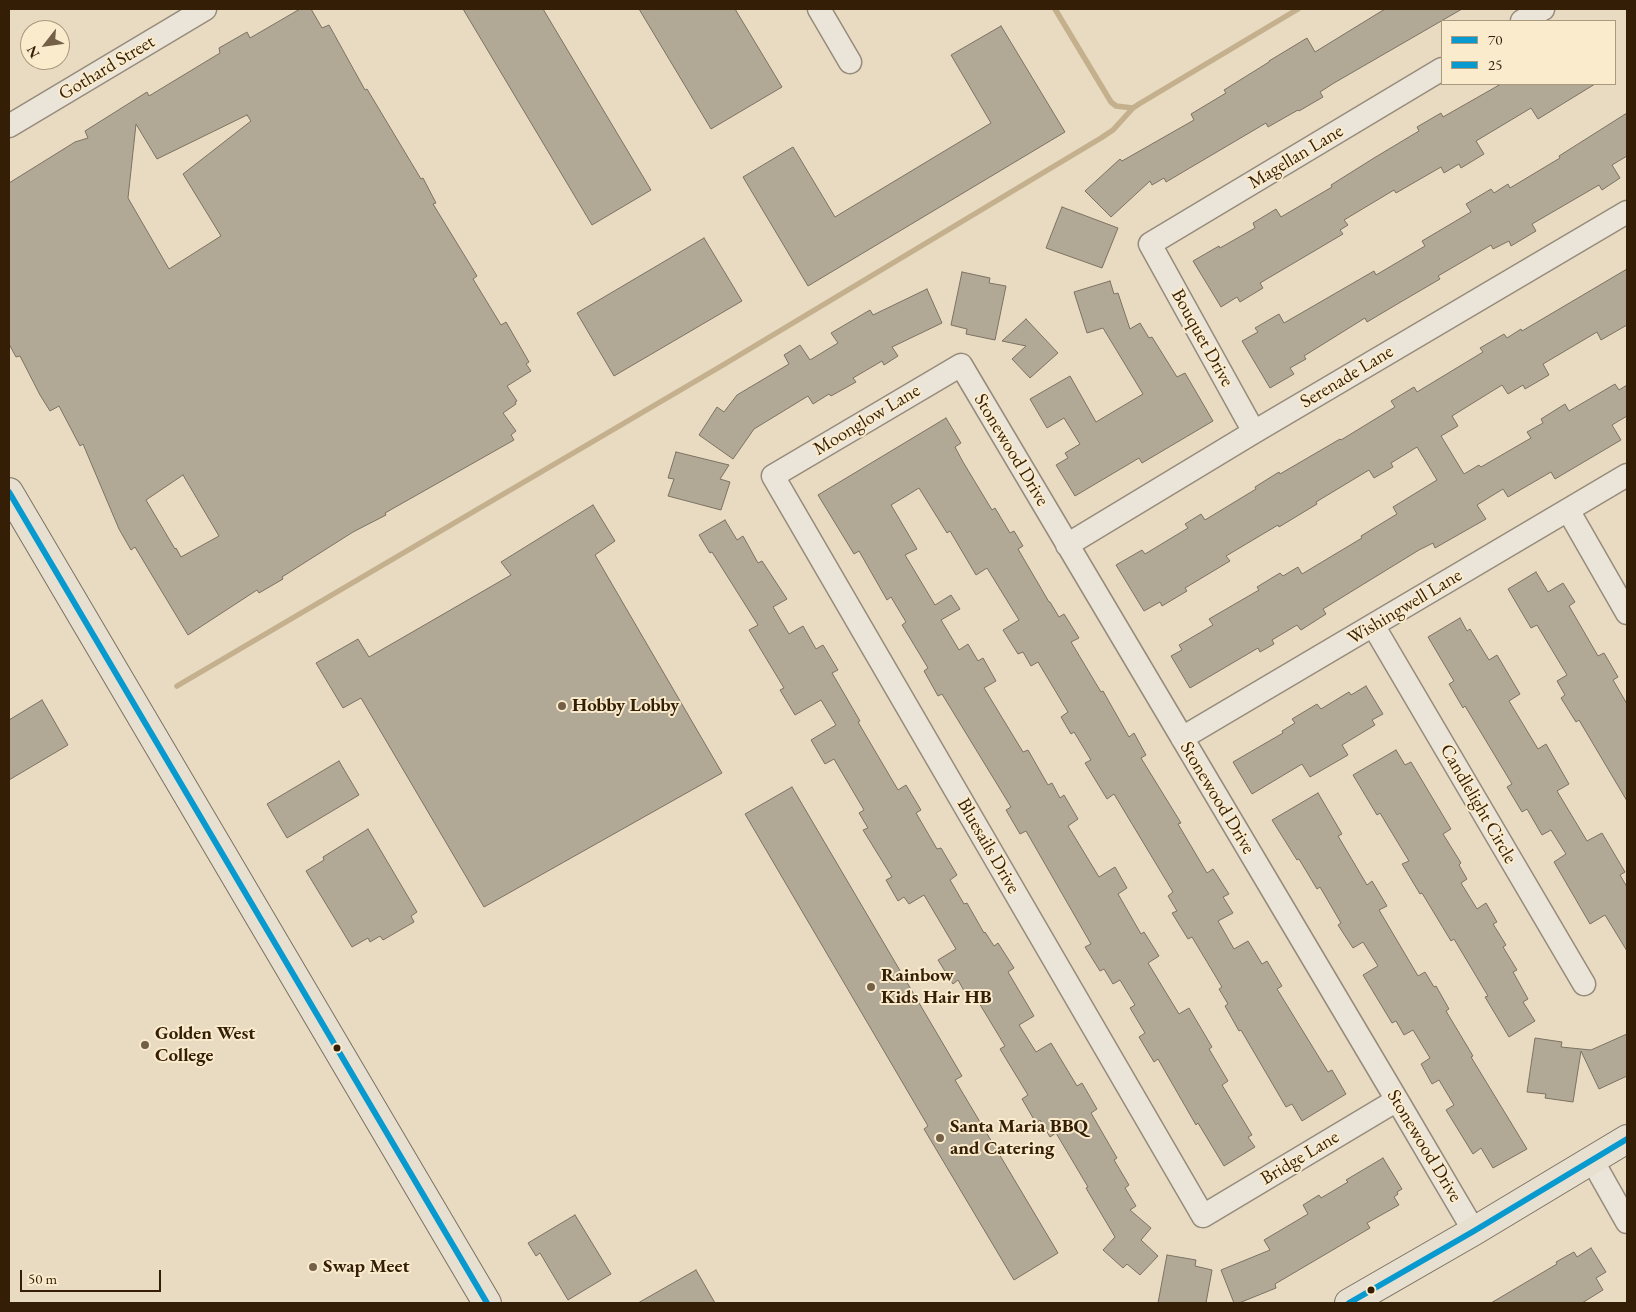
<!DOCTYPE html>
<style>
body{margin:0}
#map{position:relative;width:1636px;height:1312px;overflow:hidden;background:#e8dbc1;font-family:"EB Garamond",serif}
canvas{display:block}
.frame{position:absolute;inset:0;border:10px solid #341e05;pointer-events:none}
.legend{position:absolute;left:1441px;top:20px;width:175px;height:65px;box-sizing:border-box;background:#faebcd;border:1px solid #ab997d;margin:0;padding:6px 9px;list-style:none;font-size:15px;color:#341e05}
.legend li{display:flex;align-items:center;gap:10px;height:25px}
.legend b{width:25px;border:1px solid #ab997d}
.north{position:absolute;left:20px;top:20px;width:50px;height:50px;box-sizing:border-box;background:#faebcd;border:1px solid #ab997d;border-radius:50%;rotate:240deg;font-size:14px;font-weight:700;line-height:20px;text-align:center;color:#341e05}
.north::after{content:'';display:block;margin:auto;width:18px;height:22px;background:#736047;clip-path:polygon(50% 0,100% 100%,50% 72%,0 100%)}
.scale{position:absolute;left:20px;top:1270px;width:141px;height:22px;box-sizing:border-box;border:2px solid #341e05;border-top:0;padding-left:6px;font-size:15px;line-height:18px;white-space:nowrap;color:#341e05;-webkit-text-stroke:4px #faebcd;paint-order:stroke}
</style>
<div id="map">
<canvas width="1636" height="1312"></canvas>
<div class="frame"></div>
<ul class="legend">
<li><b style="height:6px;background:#0899ce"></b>70</li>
<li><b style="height:6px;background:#0899ce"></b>25</li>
</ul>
<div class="north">N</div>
<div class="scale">50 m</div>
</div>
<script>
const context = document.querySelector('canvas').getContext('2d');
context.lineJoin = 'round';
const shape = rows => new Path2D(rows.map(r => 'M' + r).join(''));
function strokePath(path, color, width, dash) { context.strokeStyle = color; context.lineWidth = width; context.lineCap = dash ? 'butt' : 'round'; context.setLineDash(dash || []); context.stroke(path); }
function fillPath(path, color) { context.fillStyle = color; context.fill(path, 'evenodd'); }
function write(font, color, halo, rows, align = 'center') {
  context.font = font + ' "EB Garamond",serif'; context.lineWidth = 4; context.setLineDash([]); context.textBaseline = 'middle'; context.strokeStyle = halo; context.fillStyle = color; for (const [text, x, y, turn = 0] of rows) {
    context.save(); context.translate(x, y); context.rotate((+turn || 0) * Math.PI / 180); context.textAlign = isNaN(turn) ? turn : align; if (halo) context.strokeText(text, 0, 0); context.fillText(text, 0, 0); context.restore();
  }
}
strokePath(shape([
 [1055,9,1111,102,1116,106,1133,108],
 [177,686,723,365,1101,138,1113,130,1133,108,1139,104,1298,9]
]), '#c4b08d', 5.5);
const building = shape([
 [300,9,311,9,322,28,329,25,365,90,367,89,421,179,423,178,436,203,433,204,477,276,473,279,501,325,506,322,529,362,526,364,531,371,507,386,517,401,515,402,516,404,503,413,516,431,511,435,514,440,385,513,386,515,353,532,282,577,283,579,259,593,257,590,188,635,135,547,131,550,119,529,83,444,80,446,59,406,50,411,40,395,20,356,16,357,9,344,9,183,75,142,88,138,85,131,147,92,149,96,220,53,219,48,247,32,250,38,300,9],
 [247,115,251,121,183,174,221,236,169,269,128,198,136,124,157,159,247,115],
 [183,475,219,536,181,557,176,548,175,549,146,500,183,475],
 [463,9,543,9,651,190,592,225,463,9],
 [639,9,735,9,782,87,711,129,639,9],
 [1385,9,1462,9,1334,83,1320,92,1323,97,1299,111,1298,110,1268,127,1266,123,1166,182,1164,178,1152,185,1150,181,1111,217,1085,191,1120,159,1122,161,1194,120,1191,114,1226,93,1224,90,1269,62,1269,61,1307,38,1315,52,1385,9],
 [1001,26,1065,132,808,286,743,177,793,147,835,217,991,123,951,55,1001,26],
 [1501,84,1595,84,1538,119,1531,108,1476,141,1484,154,1461,168,1459,164,1444,173,1441,167,1396,193,1394,190,1344,220,1348,225,1340,230,1343,234,1260,283,1263,288,1240,302,1237,297,1221,307,1193,261,1219,246,1220,248,1255,228,1253,223,1276,209,1281,217,1332,187,1331,185,1374,158,1419,131,1417,127,1441,113,1443,117,1501,84],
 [1627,113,1627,156,1612,165,1620,178,1602,190,1599,185,1532,224,1536,231,1511,246,1509,241,1493,249,1491,245,1438,276,1440,279,1399,303,1367,322,1365,318,1304,356,1306,359,1290,368,1294,374,1270,388,1242,341,1258,332,1255,328,1279,314,1284,323,1374,271,1376,275,1425,246,1422,241,1471,212,1466,204,1491,189,1494,193,1508,184,1510,188,1560,158,1559,156,1627,113],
 [1062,207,1118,228,1102,268,1046,248,1062,207],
 [704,238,742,301,614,376,577,313,704,238],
 [1627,269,1627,325,1601,340,1597,332,1543,364,1549,375,1525,389,1523,385,1508,394,1502,385,1452,416,1458,426,1441,436,1464,474,1479,465,1481,467,1531,438,1527,432,1543,423,1541,419,1565,404,1569,411,1615,384,1619,390,1627,385,1627,416,1612,425,1621,440,1555,479,1551,472,1508,497,1503,489,1477,505,1486,519,1435,548,1433,543,1419,550,1323,609,1326,614,1301,630,1297,625,1272,640,1274,644,1260,652,1258,648,1190,688,1171,656,1182,650,1179,645,1213,625,1209,619,1259,590,1257,587,1280,573,1283,576,1298,567,1302,574,1362,538,1361,536,1397,514,1393,507,1437,480,1417,447,1391,463,1393,467,1374,478,1369,470,1316,502,1317,504,1279,527,1278,525,1226,556,1230,561,1185,588,1187,591,1162,606,1160,602,1144,611,1116,565,1142,550,1145,554,1188,528,1185,524,1201,514,1205,520,1256,489,1255,487,1279,472,1280,474,1340,439,1341,440,1395,407,1391,401,1414,387,1417,392,1483,352,1480,348,1504,334,1507,338,1521,329,1522,331,1627,269],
 [962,272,990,278,989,283,1006,286,995,340,966,334,967,329,951,325,962,272],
 [1110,281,1114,294,1118,293,1130,329,1140,323,1149,338,1152,337,1177,377,1185,373,1213,421,1142,463,1139,458,1075,496,1056,465,1068,458,1065,453,1080,444,1064,418,1047,428,1030,399,1070,376,1096,422,1143,394,1103,328,1087,333,1074,292,1110,281],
 [927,289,942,323,892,347,898,356,884,365,882,361,853,378,856,382,831,396,829,394,813,404,808,396,754,429,733,459,699,435,717,407,724,412,737,395,789,364,784,355,800,345,810,360,838,343,831,333,870,310,873,315,927,289],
 [1026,319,1058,353,1030,378,1012,359,1026,346,1002,341,1026,319],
 [946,418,961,443,955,447,963,462,992,510,995,508,1010,533,1014,531,1023,546,1018,549,1049,602,1050,602,1059,617,1064,614,1079,638,1071,642,1101,692,1103,691,1129,737,1134,733,1146,755,1141,758,1181,823,1178,824,1207,873,1213,869,1229,894,1223,897,1233,913,1218,921,1234,949,1248,941,1262,964,1267,961,1282,986,1277,989,1328,1072,1332,1070,1346,1094,1302,1121,1292,1104,1286,1107,1241,1030,1239,1031,1225,1006,1228,1004,1219,989,1222,987,1192,937,1188,939,1172,913,1177,911,1168,896,1173,892,1114,794,1107,799,1085,763,1091,760,1074,732,1071,734,1061,717,1068,712,1038,662,1031,666,1023,652,1018,654,1003,630,1019,620,987,568,976,575,950,531,947,533,919,488,906,496,891,505,917,549,905,555,935,605,951,595,960,609,941,620,959,650,968,644,978,661,983,658,996,681,984,688,1023,752,1028,750,1048,785,1052,783,1060,798,1064,795,1078,819,1068,826,1099,877,1115,867,1127,888,1118,894,1141,934,1144,932,1159,956,1148,963,1179,1014,1189,1008,1212,1047,1209,1049,1228,1081,1222,1085,1252,1135,1248,1137,1255,1147,1224,1166,1198,1123,1196,1125,1158,1059,1154,1062,1139,1037,1145,1033,1130,1008,1135,1005,1120,980,1113,984,1104,969,1100,971,1085,947,1091,944,1026,831,1020,834,1006,810,1011,807,942,694,938,696,924,671,928,668,902,625,906,622,891,597,887,600,859,551,854,554,818,495,946,418],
 [676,452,729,465,720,479,730,482,721,510,668,496,674,479,668,478,676,452],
 [593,505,615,541,595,555,722,773,484,907,361,698,343,708,316,663,358,639,369,657,402,638,511,575,501,562,593,505],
 [725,520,737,540,743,536,758,563,762,561,787,599,773,607,789,634,803,626,816,649,823,645,838,670,832,673,860,721,858,722,898,790,906,785,921,810,916,813,937,849,941,848,957,875,950,880,964,904,967,903,984,933,985,932,994,946,998,943,1014,968,1008,972,1034,1016,1019,1025,1036,1052,1051,1043,1077,1086,1082,1083,1097,1109,1091,1113,1117,1158,1114,1160,1129,1185,1125,1188,1136,1206,1130,1210,1151,1228,1141,1240,1158,1256,1140,1275,1127,1264,1123,1268,1103,1250,1115,1237,1086,1188,1088,1187,1056,1133,1050,1137,1040,1120,1036,1123,1022,1099,1028,1095,1000,1049,1005,1046,973,993,967,996,958,980,953,984,938,960,956,949,924,895,909,904,904,897,898,901,886,880,892,877,863,830,868,828,859,813,864,810,834,759,825,764,811,740,836,725,821,700,795,715,780,690,784,688,749,630,758,625,712,552,710,553,699,535,725,520],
 [1536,572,1548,592,1563,583,1575,602,1569,606,1598,656,1604,653,1618,677,1613,680,1627,704,1627,801,1579,720,1576,722,1561,698,1565,695,1557,681,1567,675,1537,625,1531,628,1508,589,1536,572],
 [1460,618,1467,631,1470,629,1489,660,1497,655,1520,694,1509,701,1538,749,1546,744,1569,784,1557,791,1587,841,1602,833,1625,872,1620,875,1627,887,1627,951,1605,915,1590,924,1554,862,1566,854,1551,830,1542,835,1527,809,1522,812,1507,787,1512,784,1465,706,1463,708,1449,684,1454,681,1428,637,1460,618],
 [1366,686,1383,714,1372,720,1375,725,1342,745,1348,755,1310,777,1302,764,1252,794,1233,762,1283,733,1282,731,1295,723,1292,719,1317,704,1321,709,1349,692,1351,695,1366,686],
 [42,700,68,745,9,780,9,720,42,700],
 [1396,750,1405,765,1411,762,1451,829,1443,834,1461,863,1459,865,1467,879,1461,883,1477,909,1486,903,1497,922,1493,924,1506,945,1503,947,1517,970,1513,972,1528,999,1523,1002,1535,1021,1509,1037,1485,997,1488,996,1454,939,1451,941,1422,893,1420,894,1402,864,1409,861,1380,813,1377,815,1353,775,1396,750],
 [339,761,359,795,287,838,267,804,339,761],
 [792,787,962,1076,955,1080,1058,1253,1014,1280,924,1129,928,1126,745,814,792,787],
 [1318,793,1342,834,1338,836,1367,885,1372,881,1387,906,1379,910,1418,976,1425,972,1434,987,1436,986,1449,1009,1446,1011,1473,1056,1471,1057,1527,1149,1493,1168,1481,1148,1473,1154,1446,1110,1454,1105,1439,1080,1432,1084,1421,1064,1430,1058,1413,1030,1404,1035,1396,1021,1392,1023,1363,975,1378,966,1363,942,1353,948,1338,925,1341,923,1320,887,1317,889,1299,859,1297,860,1272,820,1318,793],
 [368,829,417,912,411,916,414,922,383,940,380,936,370,942,368,938,352,947,306,871,324,860,323,857,368,829],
 [1627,1034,1627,1076,1599,1089,1581,1051,1573,1102,1545,1098,1546,1094,1527,1092,1535,1038,1562,1042,1561,1047,1591,1050,1627,1034],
 [1383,1158,1402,1189,1397,1192,1398,1194,1394,1197,1399,1205,1367,1223,1370,1228,1275,1284,1276,1288,1239,1303,1234,1303,1221,1270,1270,1250,1264,1240,1308,1214,1303,1205,1319,1195,1321,1198,1348,1182,1346,1180,1383,1158],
 [575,1215,611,1274,568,1300,540,1253,536,1256,528,1243,575,1215],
 [1591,1248,1606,1272,1596,1278,1603,1290,1582,1303,1491,1303,1557,1264,1556,1262,1574,1252,1577,1257,1591,1248],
 [1167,1255,1196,1260,1195,1266,1212,1270,1206,1303,1158,1303,1167,1255],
 [696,1270,715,1303,638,1303,696,1270]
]);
fillPath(building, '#b2a896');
strokePath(building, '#7d7262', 1);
const minor = shape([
 [819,9,850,62],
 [1522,21,1543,9],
 [9,126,205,9],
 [1254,432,1150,244,1442,69],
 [1568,510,1627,613],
 [1067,545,1254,432,1627,212],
 [1373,625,1584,984],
 [1182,738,1627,475],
 [1397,1100,1203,1216,773,476,961,365,1397,1100,1474,1231],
 [1592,1160,1627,1222]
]);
const major = shape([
 [9,492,487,1303],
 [1349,1303,1474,1231,1627,1139]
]);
strokePath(minor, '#978c7b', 25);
strokePath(major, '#7d7262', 30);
strokePath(minor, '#ebe4d8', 22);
strokePath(major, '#e7e0d1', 28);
strokePath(shape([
 [9,492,487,1303]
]), '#0899ce', 6);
strokePath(shape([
 [1349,1303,1474,1231,1627,1139]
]), '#0899ce', 6);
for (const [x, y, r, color] of [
 [562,706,5,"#736047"],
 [871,987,5,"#736047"],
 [145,1045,5,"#736047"],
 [337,1048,4.5,"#341e05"],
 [940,1138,5,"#736047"],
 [313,1267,5,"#736047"],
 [1371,1290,4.5,"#341e05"]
]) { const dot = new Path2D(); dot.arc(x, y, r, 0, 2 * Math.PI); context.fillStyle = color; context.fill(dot); strokePath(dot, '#faebcd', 2); }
write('19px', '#341e05', '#faebcd', [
 ["Gothard Street",107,68,-31],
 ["Magellan Lane",1296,157,-31],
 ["Bouquet Drive",1202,338,61],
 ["Serenade Lane",1347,377,-31],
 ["Moonglow Lane",867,420,-31],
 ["Stonewood Drive",1011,450,59],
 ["Wishingwell Lane",1405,607,-31],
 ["Stonewood Drive",1217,798,59],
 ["Candlelight Circle",1478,804,60],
 ["Bluesails Drive",988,846,60],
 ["Stonewood Drive",1424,1146,59],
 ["Bridge Lane",1300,1158,-31]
]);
write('bold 19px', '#341e05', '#faebcd', [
 ["Hobby Lobby",572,706],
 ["Rainbow",881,976],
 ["Kids Hair HB",881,998],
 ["Golden West",155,1034],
 ["College",155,1056],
 ["Santa Maria BBQ",950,1127],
 ["and Catering",950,1149],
 ["Swap Meet",323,1267]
], 'left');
</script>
